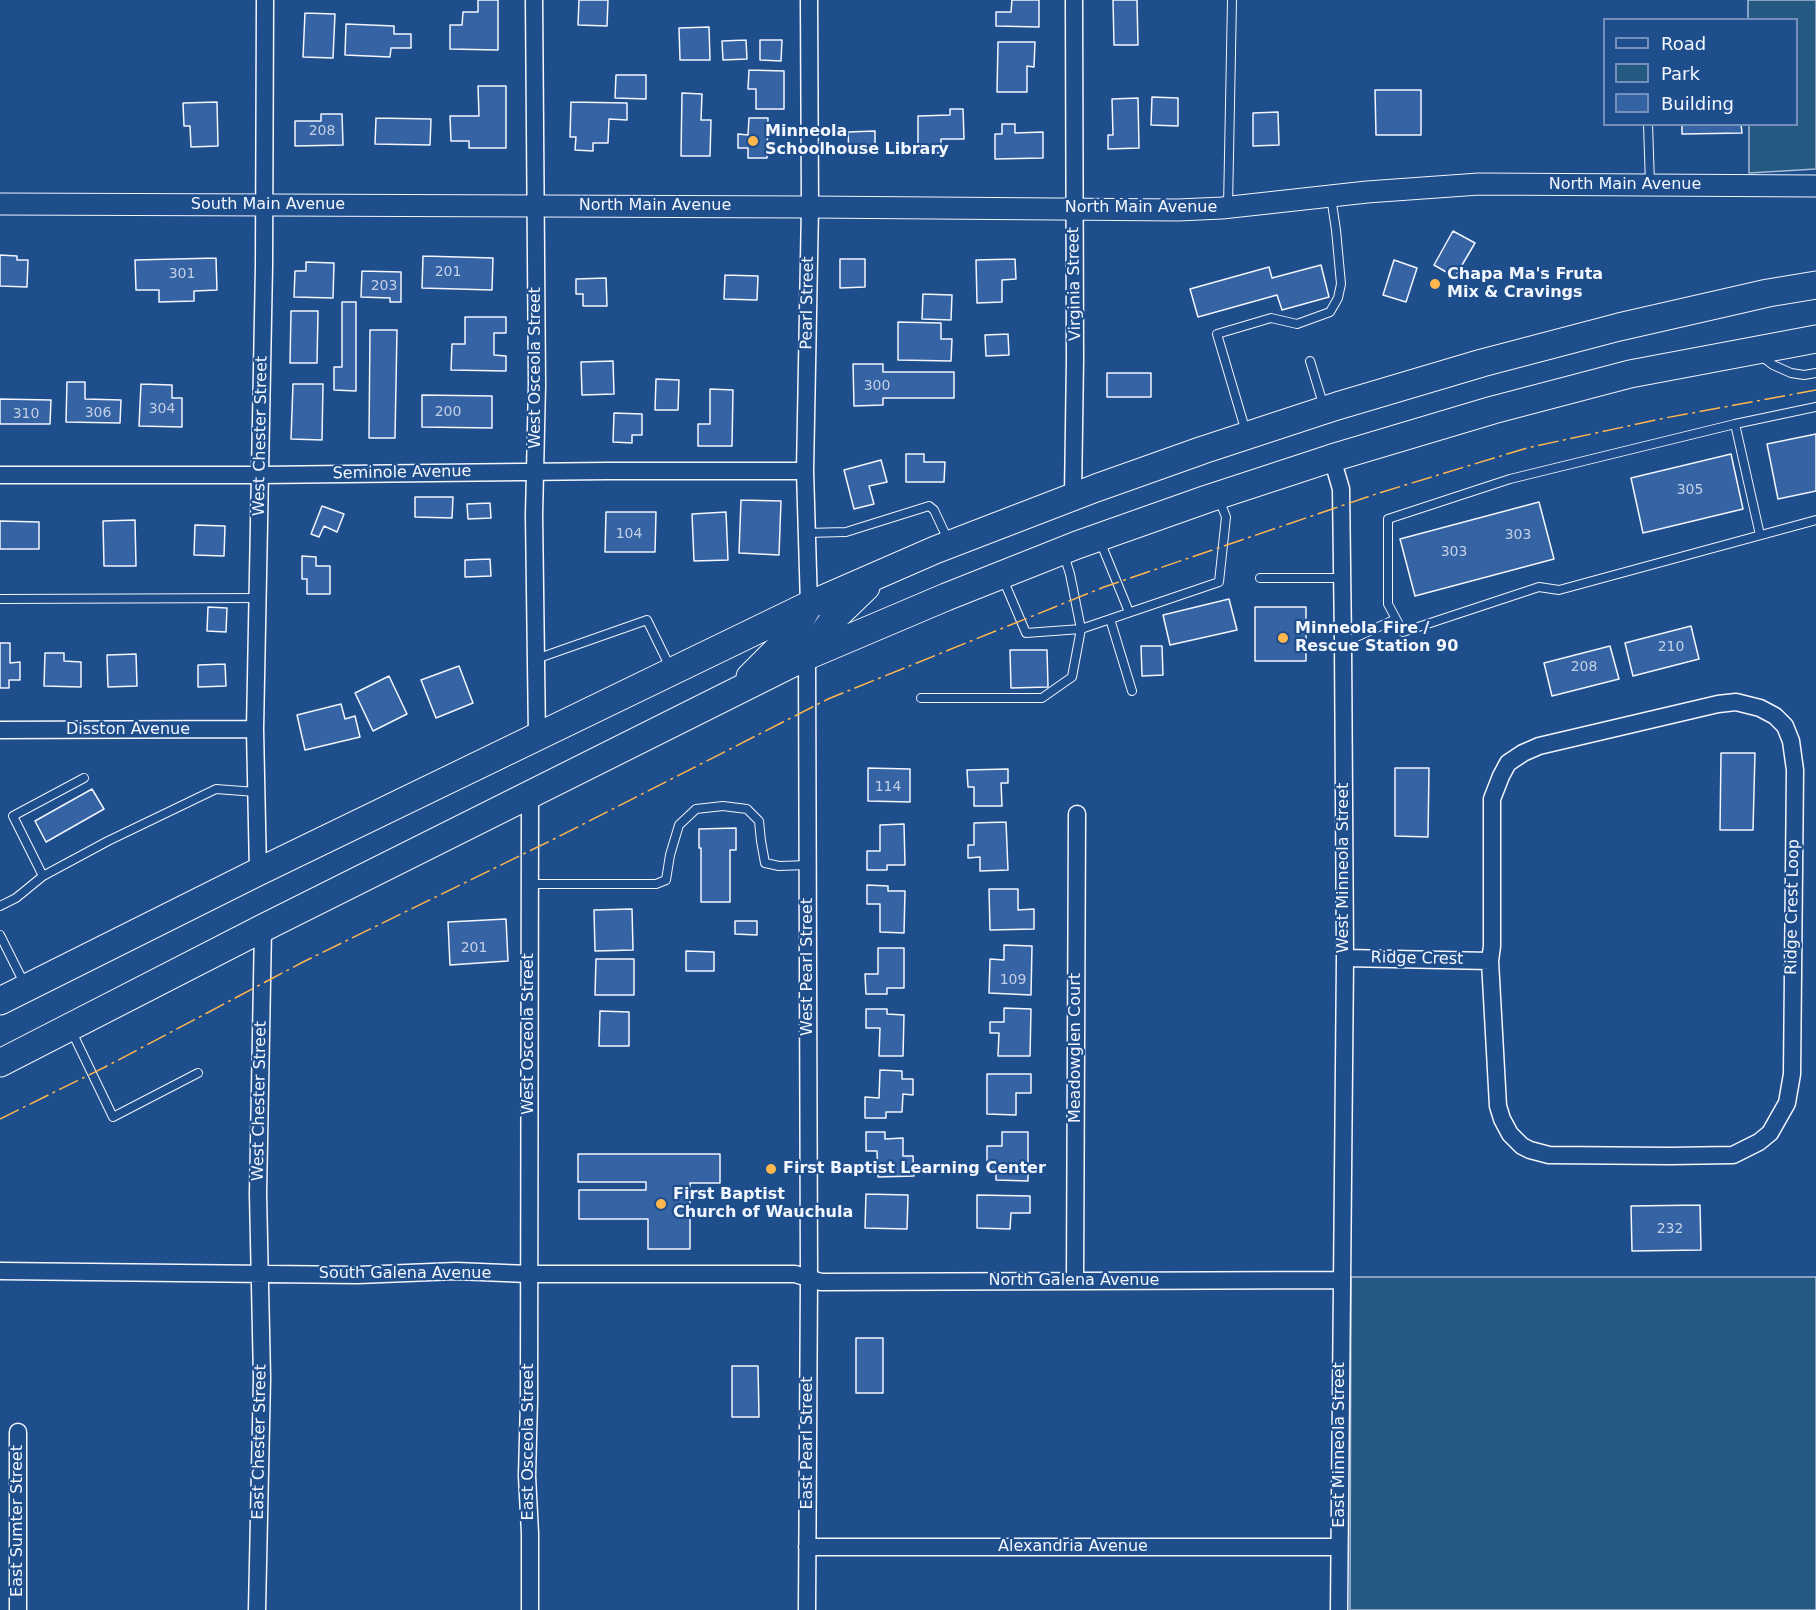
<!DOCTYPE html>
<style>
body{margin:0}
#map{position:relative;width:1816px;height:1610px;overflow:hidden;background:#1f4e8c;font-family:"DejaVu Sans",sans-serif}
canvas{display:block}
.legend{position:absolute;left:1603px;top:18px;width:195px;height:108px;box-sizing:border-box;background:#1f4e8c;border:2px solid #7391ba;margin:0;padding:8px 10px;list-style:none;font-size:18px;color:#f2f6ff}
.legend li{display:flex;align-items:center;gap:12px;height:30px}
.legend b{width:30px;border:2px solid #7391ba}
</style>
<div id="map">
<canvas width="1816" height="1610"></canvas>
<ul class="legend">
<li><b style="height:8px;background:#1f4e8c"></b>Road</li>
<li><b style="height:16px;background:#245a82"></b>Park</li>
<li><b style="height:16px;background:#3563a3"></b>Building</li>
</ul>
</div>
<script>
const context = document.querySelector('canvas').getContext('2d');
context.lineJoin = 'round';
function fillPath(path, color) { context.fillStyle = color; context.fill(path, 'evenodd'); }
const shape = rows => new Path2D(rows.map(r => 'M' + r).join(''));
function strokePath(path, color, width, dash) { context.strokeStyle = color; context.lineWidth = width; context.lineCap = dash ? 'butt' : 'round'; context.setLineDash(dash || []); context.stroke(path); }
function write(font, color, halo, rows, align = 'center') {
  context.font = font + ' "DejaVu Sans",sans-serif'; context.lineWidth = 4.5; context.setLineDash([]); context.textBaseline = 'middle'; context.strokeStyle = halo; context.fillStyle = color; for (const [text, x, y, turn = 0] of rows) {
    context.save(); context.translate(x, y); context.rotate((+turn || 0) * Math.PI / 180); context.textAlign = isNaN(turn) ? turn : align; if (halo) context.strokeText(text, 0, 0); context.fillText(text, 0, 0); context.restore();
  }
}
const green = shape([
 [1748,0,1816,0,1816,169,1749,173,1749,125,1796,124,1796,20,1748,19,1748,0],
 [1351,1277,1816,1277,1816,1610,1350,1610,1351,1277]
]);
fillPath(green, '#245a82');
strokePath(green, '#a8bbd7', 1.5);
const building = shape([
 [478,0,498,0,498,50,450,49,450,25,462,25,463,12,478,12,478,0],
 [579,0,608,0,607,26,578,25,579,0],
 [1012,0,1039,0,1039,27,996,26,996,12,1011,12,1012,0],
 [1113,0,1137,0,1138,45,1114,45,1113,0],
 [305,13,335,14,333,58,303,57,305,13],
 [346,24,394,26,394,34,411,34,411,48,391,48,390,57,345,55,346,24],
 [709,27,710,60,680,60,679,28,709,27],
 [746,40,747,59,723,60,722,41,746,40],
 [760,40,782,40,781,61,760,60,760,40],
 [998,42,1035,42,1034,67,1027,66,1027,92,997,92,998,42],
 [749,70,784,71,784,109,756,109,756,89,748,89,749,70],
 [616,75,646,75,646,99,615,98,616,75],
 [478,86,506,86,506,148,469,148,469,141,451,141,450,116,479,116,478,86],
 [1375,90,1421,90,1421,135,1376,135,1375,90],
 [682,93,702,94,701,120,711,120,710,156,681,156,682,93],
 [1152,97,1178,98,1178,126,1151,125,1152,97],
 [1138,98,1139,148,1108,149,1108,135,1113,135,1112,99,1138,98],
 [217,102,218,146,191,147,190,126,184,126,183,103,217,102],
 [571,102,627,103,627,120,609,119,608,143,593,143,593,151,575,150,576,137,570,137,571,102],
 [950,109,963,109,964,139,941,139,941,153,918,153,918,116,950,115,950,109],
 [1278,112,1279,145,1253,146,1253,113,1278,112],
 [321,114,342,114,343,145,295,146,295,121,321,121,321,114],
 [376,118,431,119,430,145,375,144,376,118],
 [749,118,768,118,767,158,748,158,748,148,738,148,738,134,748,135,749,118],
 [1002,124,1015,124,1015,133,1043,132,1043,158,995,159,995,134,1002,134,1002,124],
 [1682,124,1741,124,1742,133,1682,134,1682,124],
 [875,131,875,154,849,154,848,132,875,131],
 [1453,231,1475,243,1455,277,1434,265,1453,231],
 [0,255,17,256,17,260,28,260,27,287,0,286,0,255],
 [423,256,493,258,492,290,422,288,423,256],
 [216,258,217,290,194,291,194,301,159,302,159,290,136,290,135,260,216,258],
 [840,259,865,259,865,287,840,288,840,259],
 [1015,259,1016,279,1002,280,1002,302,977,303,976,260,1015,259],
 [1394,260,1417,268,1406,302,1383,295,1394,260],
 [306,262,334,263,333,298,294,297,295,271,306,271,306,262],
 [1321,265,1329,297,1282,310,1277,295,1198,317,1190,289,1269,267,1272,278,1321,265],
 [362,271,401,272,401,302,390,302,390,298,361,297,362,271],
 [725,275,758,276,757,300,724,299,725,275],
 [606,278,607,306,583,306,583,294,576,294,576,279,606,278],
 [923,294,952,295,951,320,922,319,923,294],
 [342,302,356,302,356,391,334,390,334,367,342,367,342,302],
 [291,311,318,311,317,363,290,363,291,311],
 [465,317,506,317,506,333,494,333,494,355,506,356,506,371,451,370,452,344,465,344,465,317],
 [898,322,941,323,941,339,952,339,951,361,898,360,898,322],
 [370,330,397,330,395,438,369,438,370,330],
 [1008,334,1009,355,986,356,985,335,1008,334],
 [613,361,614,394,582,395,581,362,613,361],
 [853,364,883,364,883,372,954,372,954,398,883,398,883,405,854,406,853,364],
 [1107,373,1151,373,1151,397,1107,397,1107,373],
 [656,379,679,380,678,410,655,410,656,379],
 [67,382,85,382,85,399,121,400,120,423,66,422,67,382],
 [141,384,172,385,172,398,182,398,182,427,139,426,141,384],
 [293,384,323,384,322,440,291,439,293,384],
 [710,389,733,390,732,446,698,446,698,424,710,424,710,389],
 [422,395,492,396,492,428,422,427,422,395],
 [0,399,51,400,50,424,0,424,0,399],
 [614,413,642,414,642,435,632,435,632,443,613,442,614,413],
 [1816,434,1816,491,1778,499,1767,444,1816,434],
 [906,454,924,454,924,462,945,462,944,482,906,482,906,454],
 [1731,454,1743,509,1643,533,1631,478,1731,454],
 [881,460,887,482,869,486,874,504,854,509,844,470,881,460],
 [415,497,453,497,452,518,415,517,415,497],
 [741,500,781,501,779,555,739,553,741,500],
 [1539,502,1554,559,1415,596,1400,539,1539,502],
 [490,503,491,518,468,519,467,504,490,503],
 [322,506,344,514,337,532,324,526,319,537,311,534,322,506],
 [606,512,656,512,655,552,605,552,606,512],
 [726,512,728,560,694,561,692,514,726,512],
 [135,520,136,566,104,566,103,521,135,520],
 [0,521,39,522,39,549,0,549,0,521],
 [195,525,225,526,224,556,194,555,195,525],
 [302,556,316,557,316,566,330,566,330,594,307,594,307,579,302,579,302,556],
 [490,559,491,576,465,577,465,560,490,559],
 [1229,599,1237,630,1170,645,1163,615,1229,599],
 [208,607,227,608,226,632,207,631,208,607],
 [1255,607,1306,607,1306,661,1255,661,1255,607],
 [1691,626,1699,659,1633,676,1625,643,1691,626],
 [0,643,10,643,10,663,20,662,20,680,9,680,9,688,0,688,0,643],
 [1141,646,1162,646,1163,675,1142,676,1141,646],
 [1610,646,1619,679,1552,696,1544,663,1610,646],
 [1010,650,1047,650,1048,687,1011,688,1010,650],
 [45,653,64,653,64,661,81,662,81,687,44,686,45,653],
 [136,654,137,686,108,687,107,655,136,654],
 [225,664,226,686,198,687,198,665,225,664],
 [459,666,473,703,436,718,421,680,459,666],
 [389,676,407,714,373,731,355,693,389,676],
 [341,704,345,719,355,716,360,737,305,750,297,715,341,704],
 [1721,753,1755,753,1753,830,1720,830,1721,753],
 [868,768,910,769,910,802,868,801,868,768],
 [1395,768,1429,768,1428,837,1395,836,1395,768],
 [1008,769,1008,783,1001,783,1002,806,974,806,974,787,968,787,967,770,1008,769],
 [92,789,104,809,46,842,35,821,92,789],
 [1006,822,1008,870,980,871,980,857,968,858,968,845,974,845,974,823,1006,822],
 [904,824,905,865,887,865,887,870,867,870,867,851,880,851,880,825,904,824],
 [736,828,736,850,730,850,730,902,701,902,701,848,699,848,699,829,736,828],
 [867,885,888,886,888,891,905,891,904,933,880,932,880,904,867,904,867,885],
 [989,889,1018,889,1018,910,1034,909,1034,929,990,930,989,889],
 [632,909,633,950,595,951,594,910,632,909],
 [506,919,508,961,450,965,448,922,506,919],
 [735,921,757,921,757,935,735,934,735,921],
 [1004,945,1032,946,1031,995,989,993,990,959,1004,960,1004,945],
 [878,948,904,948,904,988,887,988,887,994,866,994,865,974,878,974,878,948],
 [686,951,714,952,714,971,686,971,686,951],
 [596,959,634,959,634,995,595,995,596,959],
 [1004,1008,1031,1009,1030,1056,998,1056,999,1033,990,1033,990,1022,1004,1022,1004,1008],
 [866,1009,887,1009,887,1014,904,1015,903,1056,879,1056,880,1028,866,1028,866,1009],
 [600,1011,629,1012,629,1046,599,1046,600,1011],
 [880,1070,902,1071,902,1079,913,1079,913,1095,903,1094,902,1112,886,1112,886,1118,865,1118,865,1097,879,1098,880,1070],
 [987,1074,1031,1074,1031,1093,1016,1093,1016,1115,987,1114,987,1074],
 [866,1132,885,1132,885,1139,903,1138,903,1156,913,1156,914,1176,878,1177,877,1151,866,1151,866,1132],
 [1002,1132,1028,1132,1028,1181,996,1180,996,1169,987,1169,987,1146,1002,1146,1002,1132],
 [578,1154,720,1154,720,1183,690,1183,690,1249,648,1249,648,1219,579,1219,579,1190,646,1190,646,1182,578,1182,578,1154],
 [866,1194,908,1195,907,1229,865,1228,866,1194],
 [977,1195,1030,1196,1030,1213,1011,1213,1010,1229,977,1228,977,1195],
 [1700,1205,1701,1250,1632,1251,1631,1206,1700,1205],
 [856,1338,883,1338,883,1393,856,1393,856,1338],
 [732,1366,758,1366,759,1417,732,1417,732,1366]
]);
fillPath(building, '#3563a3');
strokePath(building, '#f2f6ff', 1.5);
const service = shape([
 [1648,124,1650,184],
 [1228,207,1232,0],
 [1760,355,1773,365,1791,373,1804,375,1816,373],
 [1310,361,1324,407],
 [1816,407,1735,424,1510,479,1388,519,1388,604,1403,632,1539,587,1559,590,1816,520],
 [1735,424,1760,535],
 [1246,432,1217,334,1271,318,1297,324,1330,312,1338,298,1341,284,1336,230,1331,197],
 [806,533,846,532,929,506,934,510,949,542],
 [1100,541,1129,612],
 [1260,578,1342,578],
 [1003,579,1026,633,1081,629,1219,582,1226,517,1219,499],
 [0,599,259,598],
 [1110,619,1132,691],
 [1343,643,1396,619],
 [536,659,647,620,670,667],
 [921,698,1042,698,1072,677,1081,629,1070,574,1064,555],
 [43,876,13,816,84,778],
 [530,884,656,884,666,880,670,855,679,825,696,809,723,806,747,809,759,821,761,841,765,863,779,866,808,865],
 [0,906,16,898,43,876,108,841,216,789,256,792],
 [0,935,25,985],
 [71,1030,113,1117,198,1073]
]);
const minor = shape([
 [534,0,537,385,534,515,537,737],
 [1332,458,1341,489,1343,643,1345,958,1339,1610],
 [0,475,260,475,607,471,805,471],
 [1073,496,1075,359,1074,0],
 [809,605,805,471,810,207,809,0],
 [1736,702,1760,708,1775,716,1785,726,1791,741,1795,770,1792,1074,1787,1103,1770,1133,1759,1142,1733,1155,1670,1156,1549,1155,1530,1150,1522,1146,1510,1134,1502,1119,1498,1106,1490,961,1492,946,1492,799,1501,776,1508,763,1523,753,1539,746,1718,704,1736,702],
 [0,730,255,729],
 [258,872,255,729,264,266,265,0],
 [1345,958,1490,961],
 [0,1271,358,1275,456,1271,528,1274,795,1274,821,1282,1341,1280],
 [1075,1281,1077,814],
 [18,1432,18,1610],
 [807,1547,1339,1547],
 [257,1610,262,1378,258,1194,263,928],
 [530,1610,530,1533,527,1476,529,1401,530,794],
 [807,1610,809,1277,807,656]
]);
const tertiary = shape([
 [0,204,810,207,1178,210,1222,208,1367,192,1479,184,1816,186]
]);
const trunk = shape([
 [807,656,836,616,866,587],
 [750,677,782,645,797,625,809,605],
 [0,1001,258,872,809,605,935,550,1096,488,1203,450,1337,406,1482,363,1619,327,1768,293,1816,285],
 [0,1063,263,928,807,656,946,597,1077,545,1207,499,1332,458,1493,410,1630,374,1816,339]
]);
strokePath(service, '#f2f6ff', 10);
strokePath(minor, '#f2f6ff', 19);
strokePath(tertiary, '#f2f6ff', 23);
strokePath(trunk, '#f2f6ff', 29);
strokePath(service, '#1f4e8c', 8);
strokePath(minor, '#1f4e8c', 16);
strokePath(tertiary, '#1f4e8c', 21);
strokePath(trunk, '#1f4e8c', 27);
strokePath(shape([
 [0,1119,109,1065,303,962,554,839,828,699,1104,587,1379,493,1527,448,1665,418,1816,390]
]), '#ffb74d', 1.5, [21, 4.5, 3, 4.5]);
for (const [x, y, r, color] of [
 [753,141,6,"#ffb74d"],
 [1435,284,6,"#ffb74d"],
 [1283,638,6,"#ffb74d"],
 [771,1169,6,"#ffb74d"],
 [661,1204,6,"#ffb74d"]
]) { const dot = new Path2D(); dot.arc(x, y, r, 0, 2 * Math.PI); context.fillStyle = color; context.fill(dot); strokePath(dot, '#1f4e8c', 2); }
write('14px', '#c3d1e8', null, [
 ["208",322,131],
 ["201",448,272],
 ["301",182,274],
 ["203",384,286],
 ["300",877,386],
 ["304",162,409],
 ["200",448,412],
 ["306",98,413],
 ["310",26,414],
 ["305",1690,490],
 ["104",629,534],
 ["303",1518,535],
 ["303",1454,552],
 ["210",1671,647],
 ["208",1584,667],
 ["114",888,787],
 ["201",474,948],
 ["109",1013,980],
 ["232",1670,1229]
]);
write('bold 16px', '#f2f6ff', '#1f4e8c', [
 ["Minneola",765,132],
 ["Schoolhouse Library",765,150],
 ["Chapa Ma's Fruta",1447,275],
 ["Mix & Cravings",1447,293],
 ["Minneola Fire /",1295,629],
 ["Rescue Station 90",1295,647],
 ["First Baptist Learning Center",783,1169],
 ["First Baptist",673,1195],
 ["Church of Wauchula",673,1213]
], 'left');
write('16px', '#f2f6ff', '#1f4e8c', [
 ["North Main Avenue",1625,185],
 ["South Main Avenue",268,205],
 ["North Main Avenue",655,206],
 ["North Main Avenue",1141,208],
 ["Virginia Street",1075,284,-91],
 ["Pearl Street",808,303,-89],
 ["West Osceola Street",536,368,-90],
 ["West Chester Street",261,436,-89],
 ["Seminole Avenue",402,473,-1],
 ["Disston Avenue",128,730],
 ["West Minneola Street",1344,868,-90],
 ["Ridge Crest Loop",1793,907,-89],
 ["Ridge Crest",1417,959,1],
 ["West Pearl Street",808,967,-90],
 ["West Osceola Street",529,1034,-90],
 ["Meadowglen Court",1076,1048,-90],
 ["West Chester Street",260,1101,-89],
 ["South Galena Avenue",405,1274],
 ["North Galena Avenue",1074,1281],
 ["East Chester Street",260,1442,-89],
 ["East Osceola Street",529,1442,-90],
 ["East Pearl Street",808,1443,-90],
 ["East Minneola Street",1340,1445,-90],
 ["East Sumter Street",18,1521,-90],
 ["Alexandria Avenue",1073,1547]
]);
</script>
